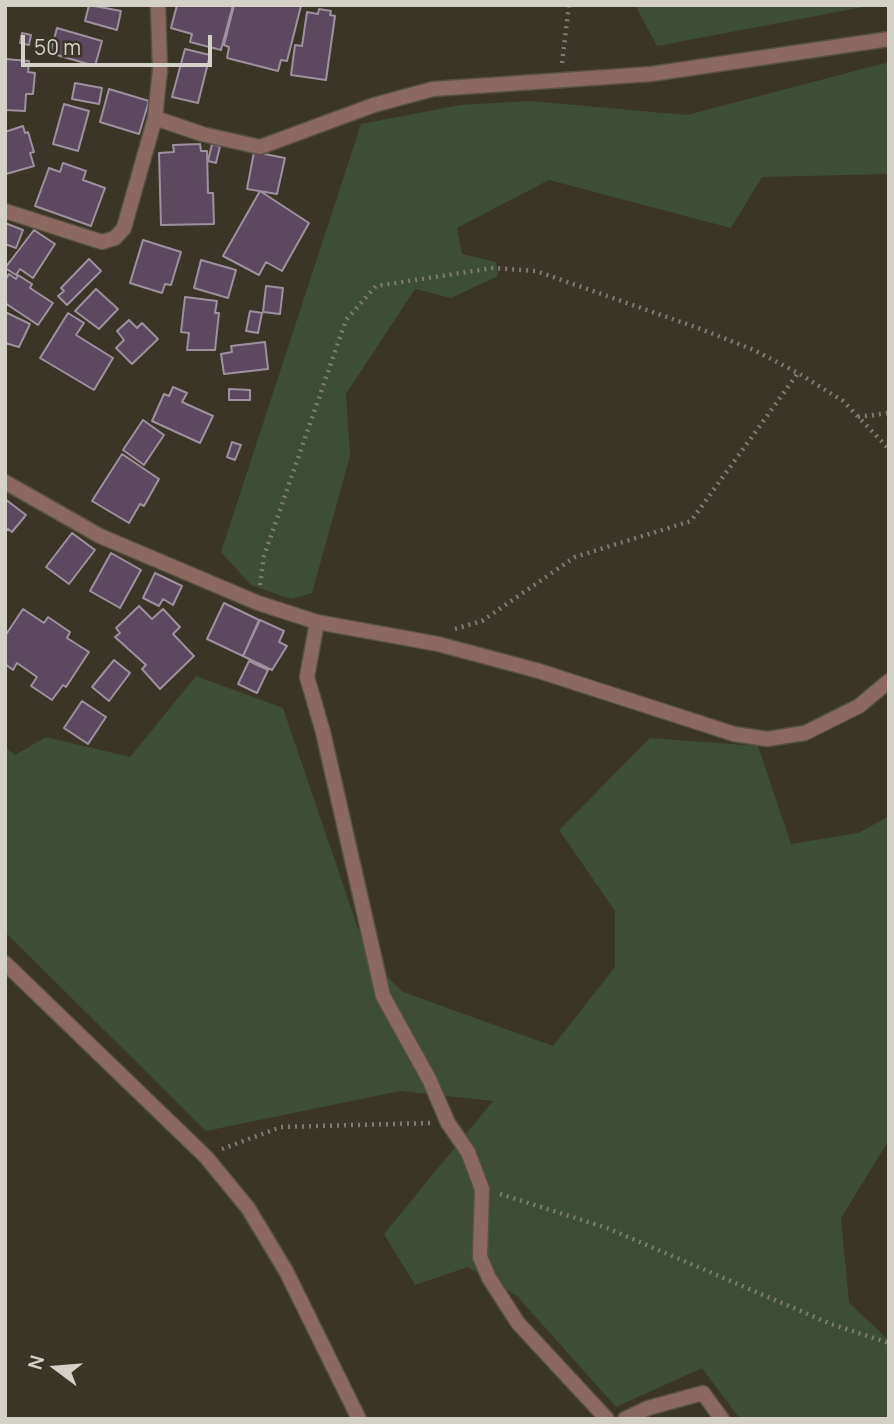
<!DOCTYPE html>
<style>
body{margin:0}
#map{position:relative;width:894px;height:1424px;overflow:hidden;background:#3b3527;font-family:Manrope,sans-serif}
canvas{display:block}
.frame{position:absolute;inset:0;border:7px solid #d4d1c8;pointer-events:none}
.north{position:absolute;left:21px;top:1333px;width:70px;height:70px;-webkit-text-stroke:5px #3b3527;paint-order:stroke;rotate:286deg;font-size:19px;font-weight:700;line-height:28px;text-align:center;color:#d4d1c8}
.north::after{content:'';display:block;margin:auto;width:24px;height:32px;background:#d4d1c8;clip-path:polygon(50% 0,100% 100%,50% 72%,0 100%)}
.scale{position:absolute;left:21px;top:35px;width:191px;height:32px;box-sizing:border-box;border:4px solid #d4d1c8;border-top:0;padding-left:9px;font-size:21px;line-height:24px;white-space:nowrap;color:#d4d1c8;-webkit-text-stroke:5px #3b3527;paint-order:stroke}
</style>
<div id="map">
<canvas width="894" height="1424"></canvas>
<div class="frame"></div>
<div class="north">N</div>
<div class="scale">50 m</div>
</div>
<script>
const context = document.querySelector('canvas').getContext('2d');
context.lineJoin = 'round';
function fillPath(path, color) { context.fillStyle = color; context.fill(path, 'evenodd'); }
const shape = rows => new Path2D(rows.map(r => 'M' + r).join(''));
function strokePath(path, color, width, dash) { context.strokeStyle = color; context.lineWidth = width; context.lineCap = dash ? 'butt' : 'round'; context.setLineDash(dash || []); context.stroke(path); }
fillPath(shape([
 [635,5,874,5,657,46],
 [889,62,889,174,762,177,731,228,549,180,457,228,462,254,496,262,498,276,451,298,415,289,346,394,350,456,312,593,291,599,251,585,221,552,361,124,460,105,530,101,687,115],
 [196,676,283,708,368,958,403,992,553,1046,615,967,615,911,559,830,650,738,758,746,791,844,858,833,889,816,889,1140,841,1218,849,1303,889,1340,889,1419,740,1419,702,1368,616,1407,517,1296,468,1267,415,1285,384,1234,493,1101,400,1091,206,1131,5,932,5,747,15,755,46,737,130,757]
]), '#3d4d36');
const building = shape([
 [89,5,121,11,117,30,85,21,89,5],
 [177,5,233,5,221,50,190,42,192,34,171,28,177,5],
 [234,5,301,6,287,61,281,60,278,71,227,58,229,47,224,45,234,5],
 [319,9,331,11,330,15,335,16,326,80,291,75,295,45,302,46,307,12,318,14,319,9],
 [57,28,102,41,95,66,50,53,57,28],
 [22,33,31,35,29,45,20,43,22,33],
 [185,49,210,55,198,103,172,97,185,49],
 [5,59,29,61,28,72,35,73,33,94,26,94,25,111,5,110,5,59],
 [75,83,102,88,99,104,72,99,75,83],
 [109,89,149,101,139,134,100,122,109,89],
 [64,104,89,111,78,151,53,144,64,104],
 [23,126,25,133,28,132,34,152,30,153,34,166,6,174,5,132,23,126],
 [200,144,201,151,207,151,208,193,213,193,214,224,161,225,159,153,174,152,173,145,200,144],
 [212,144,220,146,216,163,208,161,212,144],
 [254,152,285,158,277,194,247,189,254,152],
 [63,163,86,171,83,180,105,188,91,226,35,206,49,168,60,172,63,163],
 [260,191,309,223,282,271,266,262,259,275,223,256,260,191],
 [5,223,23,230,16,248,5,244,5,223],
 [34,230,55,244,33,278,20,269,16,275,5,268,34,230],
 [143,240,181,252,171,285,165,284,162,293,130,283,143,240],
 [89,259,101,271,67,305,58,296,64,291,61,288,89,259],
 [201,260,236,270,228,298,194,288,201,260],
 [9,274,16,279,18,275,32,284,30,288,53,303,38,325,5,303,5,280,9,274],
 [266,286,283,288,280,314,263,312,266,286],
 [96,289,118,309,99,329,75,311,96,289],
 [185,297,217,301,215,313,219,313,215,350,187,350,189,333,181,332,185,297],
 [250,311,262,313,258,333,246,331,250,311],
 [5,312,30,324,19,347,5,343,5,312],
 [68,313,84,323,76,335,113,358,94,390,40,358,68,313],
 [129,320,137,328,142,323,158,339,132,364,116,348,124,340,117,331,129,320],
 [265,342,268,369,224,374,221,354,232,352,231,346,265,342],
 [173,387,187,393,182,402,213,416,200,443,152,421,164,394,169,396,173,387],
 [229,389,250,390,250,400,229,400,229,389],
 [143,420,164,435,144,465,123,450,143,420],
 [232,442,241,445,235,460,227,457,232,442],
 [122,454,159,479,144,506,140,504,129,523,92,501,122,454],
 [5,499,26,515,12,532,8,529,5,532,5,499],
 [72,533,95,550,69,584,46,567,72,533],
 [111,553,141,570,120,608,90,591,111,553],
 [155,573,182,586,173,605,163,599,159,606,143,598,155,573],
 [224,603,259,620,243,656,207,639,224,603],
 [139,606,152,619,163,609,180,627,173,634,194,656,160,689,142,669,146,665,115,637,120,633,116,628,139,606],
 [23,609,44,623,48,617,70,632,67,638,89,652,66,687,63,685,52,700,31,686,37,677,17,663,13,670,5,664,5,636,23,609],
 [260,620,284,631,279,642,287,646,272,670,243,656,260,620],
 [114,660,130,673,109,701,92,687,114,660],
 [249,661,268,670,257,693,238,684,249,661],
 [82,701,106,717,88,744,64,728,82,701]
]);
fillPath(building, '#5c495f');
strokePath(building, '#9d919f', 2);
const minor = shape([
 [158,5,160,70,155,118,202,134,260,147,374,105,433,89,651,74,889,39],
 [5,211,102,242,115,238,124,228,155,118],
 [5,482,100,536,258,603,317,622,438,644,539,671,734,734,767,739,805,733,859,706,889,681],
 [317,622,307,677,323,732,383,996,429,1079,448,1123,468,1152,482,1189,480,1257,489,1278,518,1323,607,1419],
 [625,1419,648,1408,703,1393,722,1419]
]);
const tertiary = shape([
 [5,963,206,1157,248,1208,286,1271,359,1419]
]);
strokePath(minor, '#575144', 17);
strokePath(tertiary, '#575144', 17);
strokePath(shape([
 [562,63,569,5],
 [858,417,889,413],
 [260,585,264,556,346,320,376,286,493,268,536,271,698,328,754,350,798,373,843,401,889,449],
 [455,629,482,621,575,557,691,521,798,373],
 [222,1149,281,1127,430,1123],
 [500,1194,607,1228,831,1324,889,1343]
]), '#7f7a6f', 4.5, [2, 5]);
strokePath(minor, '#8b6960', 14);
strokePath(tertiary, '#8b6960', 14);
</script>
